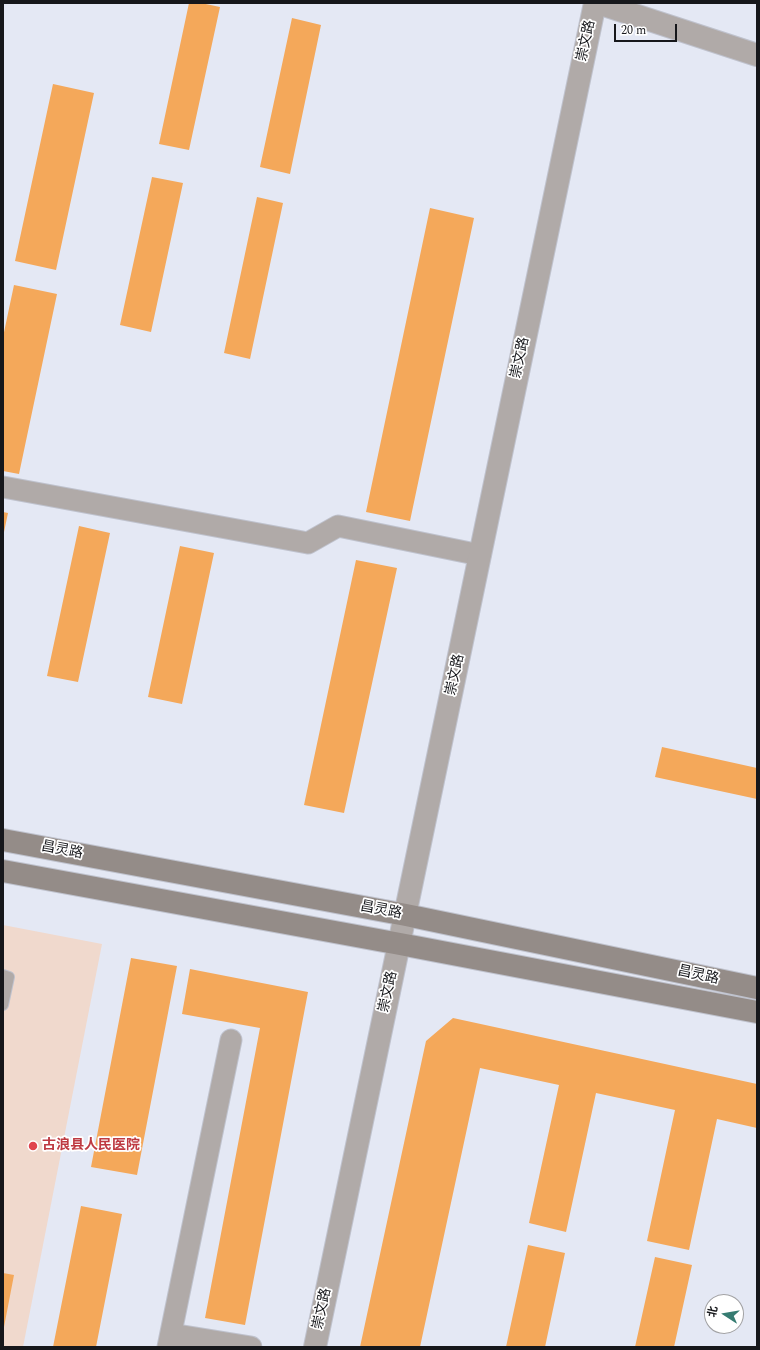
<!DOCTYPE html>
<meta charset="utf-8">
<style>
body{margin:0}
#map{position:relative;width:760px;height:1350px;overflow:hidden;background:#e4e8f4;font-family:Spectral,"Noto Sans SC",serif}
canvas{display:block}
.frame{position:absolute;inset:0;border:4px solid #16171b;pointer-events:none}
.north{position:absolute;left:704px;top:1294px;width:40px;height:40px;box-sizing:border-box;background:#fff;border:1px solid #a2a2a4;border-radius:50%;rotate:282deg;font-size:11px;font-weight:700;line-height:16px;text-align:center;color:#16171b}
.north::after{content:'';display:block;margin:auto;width:14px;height:18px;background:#367c72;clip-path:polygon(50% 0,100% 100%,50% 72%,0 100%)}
.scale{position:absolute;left:614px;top:24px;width:63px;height:18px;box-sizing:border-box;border:2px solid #16171b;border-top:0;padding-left:5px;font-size:12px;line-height:14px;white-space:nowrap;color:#16171b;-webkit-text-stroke:3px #fff;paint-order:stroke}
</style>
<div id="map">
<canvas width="760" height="1350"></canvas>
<div class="frame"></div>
<div class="north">北</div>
<div class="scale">20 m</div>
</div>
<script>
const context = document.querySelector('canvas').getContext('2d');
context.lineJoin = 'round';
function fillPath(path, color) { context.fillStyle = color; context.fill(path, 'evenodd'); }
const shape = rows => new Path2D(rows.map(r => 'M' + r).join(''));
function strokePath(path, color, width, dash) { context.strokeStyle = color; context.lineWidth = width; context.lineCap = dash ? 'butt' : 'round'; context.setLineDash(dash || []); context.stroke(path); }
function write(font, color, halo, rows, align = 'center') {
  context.font = font + ' Spectral,"Noto Sans SC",serif'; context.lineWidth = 3.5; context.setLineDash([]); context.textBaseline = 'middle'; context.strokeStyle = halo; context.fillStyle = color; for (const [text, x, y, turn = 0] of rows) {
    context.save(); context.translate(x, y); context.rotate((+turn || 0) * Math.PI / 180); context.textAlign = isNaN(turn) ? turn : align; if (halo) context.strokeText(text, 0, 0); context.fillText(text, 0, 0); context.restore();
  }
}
fillPath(shape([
 [3,925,102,944,23,1347,3,1347]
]), '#f0d9cd');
fillPath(shape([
 [189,3,201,3,220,7,189,150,159,144],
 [292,18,321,25,290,174,260,167],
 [53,84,94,93,56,270,15,261],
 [152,177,183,183,151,332,120,325],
 [257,197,283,203,250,359,224,353],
 [430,208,474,218,410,521,366,512],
 [14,285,57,294,19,474,3,471,3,337],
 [3,512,8,513,4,532,3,532],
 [79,526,110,533,78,682,47,676],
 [180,546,214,553,182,704,148,697],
 [356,560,397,568,344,813,304,805],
 [662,747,757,768,757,799,655,777],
 [131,958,177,966,137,1175,91,1167],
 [190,969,308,992,245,1325,205,1318,260,1028,182,1014],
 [453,1018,757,1084,757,1128,717,1119,689,1250,647,1241,675,1110,596,1093,566,1232,529,1223,559,1085,480,1068,420,1347,360,1347,426,1041],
 [81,1206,122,1214,96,1347,53,1347],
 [528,1245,565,1253,545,1347,506,1347],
 [655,1257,692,1265,674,1347,635,1347],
 [3,1273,14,1275,4,1327,3,1327]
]), '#f4a85a');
const service = shape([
 [3,975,9,977,3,1005]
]);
const minor = shape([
 [3,487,308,543,338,526,480,555],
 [171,1334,251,1347],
 [168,1347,231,1040]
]);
const tertiary = shape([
 [598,3,757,55],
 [315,1347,595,3]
]);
const secondary = shape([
 [3,840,406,915,757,988],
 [3,871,400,944,757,1012]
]);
strokePath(service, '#bfc2cd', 12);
strokePath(minor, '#bfc2cd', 23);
strokePath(tertiary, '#bfc2cd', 24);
strokePath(secondary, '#bfc2cd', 24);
strokePath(service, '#b0aaa8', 10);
strokePath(minor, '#b0aaa8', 21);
strokePath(tertiary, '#b0aaa8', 22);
strokePath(secondary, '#948c88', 22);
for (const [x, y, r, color] of [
 [33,1146,5,"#e0444e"]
]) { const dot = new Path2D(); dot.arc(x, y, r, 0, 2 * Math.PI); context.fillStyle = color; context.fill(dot); strokePath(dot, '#fff', 1.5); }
write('14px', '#16171b', '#fff', [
 ["崇文路",587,41,-78],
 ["崇文路",521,358,-78],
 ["崇文路",456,675,-78],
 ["昌灵路",62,851,11],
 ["昌灵路",381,911,11],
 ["昌灵路",698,976,12],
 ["崇文路",389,992,-78],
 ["崇文路",323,1309,-78]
]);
write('bold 14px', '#be3a42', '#fff', [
 ["古浪县人民医院",42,1146]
], 'left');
</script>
